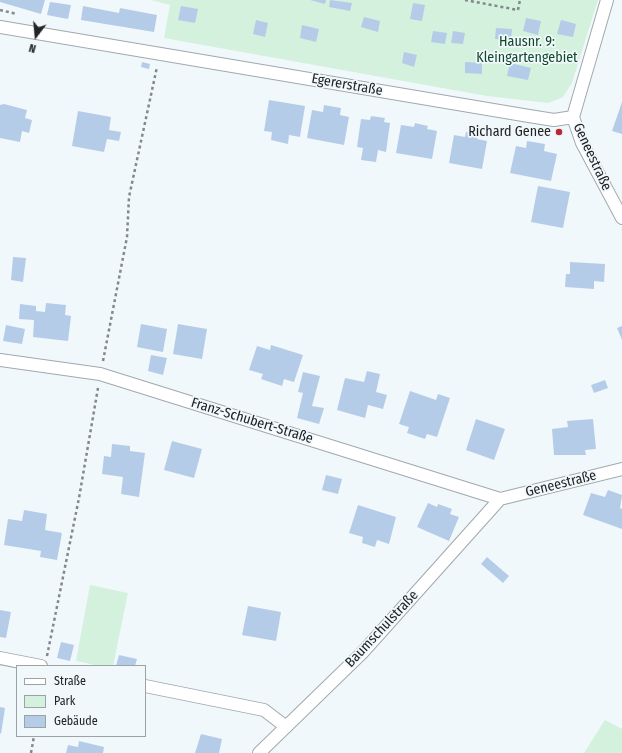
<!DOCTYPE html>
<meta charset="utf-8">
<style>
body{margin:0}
#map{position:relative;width:622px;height:753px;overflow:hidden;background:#f0f8fb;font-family:"Fira Sans Condensed",sans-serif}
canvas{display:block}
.legend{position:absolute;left:16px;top:665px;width:130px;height:72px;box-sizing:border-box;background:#f0f8fb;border:1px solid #9da3a5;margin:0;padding:5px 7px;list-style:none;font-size:12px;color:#212425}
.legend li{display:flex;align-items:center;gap:8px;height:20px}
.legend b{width:20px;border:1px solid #9da3a5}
.north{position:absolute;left:16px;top:16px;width:40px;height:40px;-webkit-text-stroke:3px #f0f8fb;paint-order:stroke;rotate:196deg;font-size:11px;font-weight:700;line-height:16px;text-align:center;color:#212425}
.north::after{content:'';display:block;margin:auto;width:14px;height:18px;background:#212425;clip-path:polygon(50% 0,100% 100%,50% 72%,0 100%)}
</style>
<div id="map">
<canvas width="622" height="753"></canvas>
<ul class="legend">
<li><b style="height:5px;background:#fff"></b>Straße</li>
<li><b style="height:11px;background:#d4f1dd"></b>Park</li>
<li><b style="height:11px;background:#b5cce8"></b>Gebäude</li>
</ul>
<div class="north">N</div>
</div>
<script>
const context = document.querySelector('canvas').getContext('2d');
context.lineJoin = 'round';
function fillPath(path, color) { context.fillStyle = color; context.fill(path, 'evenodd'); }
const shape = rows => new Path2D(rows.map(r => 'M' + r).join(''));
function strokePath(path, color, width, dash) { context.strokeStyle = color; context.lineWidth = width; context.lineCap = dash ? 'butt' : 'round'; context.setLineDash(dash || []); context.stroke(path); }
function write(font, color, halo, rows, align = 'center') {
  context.font = font + ' "Fira Sans Condensed",sans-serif'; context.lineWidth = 3.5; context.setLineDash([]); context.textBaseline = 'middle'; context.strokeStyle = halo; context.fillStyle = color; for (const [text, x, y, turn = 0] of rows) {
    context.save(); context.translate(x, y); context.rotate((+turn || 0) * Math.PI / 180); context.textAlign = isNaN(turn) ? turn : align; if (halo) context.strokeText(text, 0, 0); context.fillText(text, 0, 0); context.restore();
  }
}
fillPath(shape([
 [151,0,598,0,572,83,563,97,548,103,487,96,164,38,170,5],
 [90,585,128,593,113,666,100,666,76,661],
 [605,720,622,729,622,753,584,753]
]), '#d4f1dd');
fillPath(shape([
 [0,0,45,0,41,14,0,2],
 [310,0,326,0,325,4],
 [330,0,352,3,350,11,329,7],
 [50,2,71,5,68,19,47,15],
 [413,3,425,5,422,21,410,19],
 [83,6,119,13,120,8,157,15,154,32,81,20],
 [181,6,198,9,195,23,178,20],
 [364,17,380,21,378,32,361,27],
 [526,18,541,21,538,35,523,31],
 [256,20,268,23,265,37,253,34],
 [561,20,576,24,573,37,557,34],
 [302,25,319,29,316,42,300,38],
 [496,28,512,29,511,40,495,39],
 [433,31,447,33,445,44,431,42],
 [453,31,465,33,463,44,451,43],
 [404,52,417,55,414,67,402,63],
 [142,62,150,64,149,69,141,67],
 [465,62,482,63,482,74,465,73],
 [510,63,531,68,528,80,507,76],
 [269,100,305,106,300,137,289,135,288,144,271,140,272,132,264,131],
 [622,102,622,134,612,131],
 [4,104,27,110,25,118,32,120,29,133,22,131,20,142,0,138,0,105],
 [324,105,341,108,340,115,349,117,344,145,307,138,312,110,323,112],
 [78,111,111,117,109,130,121,132,119,141,107,139,104,152,72,146],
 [371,116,385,118,384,122,390,123,386,152,378,150,376,162,361,160,363,148,357,147,361,119,370,120],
 [415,123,428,126,427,129,437,131,432,159,396,153,401,125,414,127],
 [466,132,478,134,477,139,487,141,482,169,449,163,454,135,465,137],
 [527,141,545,144,544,151,557,154,551,181,510,173,516,146,526,148],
 [538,186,570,192,563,228,531,222],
 [13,257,26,258,23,282,11,280],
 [570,262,605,264,604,282,594,281,594,289,565,287,566,274,570,274],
 [46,303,66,305,65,315,71,316,68,341,33,337,34,320,19,319,20,304,36,306,36,311,45,312],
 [141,324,167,329,163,352,137,347],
 [178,324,207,329,202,359,173,354],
 [6,325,25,329,22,344,3,341],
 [622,326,622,340,617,328],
 [271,345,303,355,294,382,284,379,282,386,261,379,263,374,249,370,257,346,270,350],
 [151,355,167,358,163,375,148,371],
 [367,371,380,374,376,392,387,395,383,409,368,405,365,418,337,410,345,378,364,382],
 [303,372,320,376,312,406,324,408,319,424,297,418,303,393,298,392],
 [605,380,608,388,594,393,591,385],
 [410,391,436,400,438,394,450,398,437,437,427,434,425,439,407,433,409,427,399,424],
 [476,419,505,429,494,460,466,450],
 [593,419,596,449,585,450,586,455,554,455,552,429,568,427,567,421],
 [172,441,202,449,194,478,164,470],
 [112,444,130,446,130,451,145,453,139,497,121,494,123,477,102,474,104,456,111,457],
 [326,475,342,479,338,494,322,490],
 [608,490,622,495,620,508,622,509,622,529,583,515,591,493,605,497],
 [428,503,437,507,438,504,452,509,450,514,459,517,449,541,417,527],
 [358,505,396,517,389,544,377,540,375,547,362,543,363,537,349,533],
 [24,510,47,514,45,530,62,533,57,560,40,557,41,551,4,545,8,519,22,521],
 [487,557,509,576,503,583,481,564],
 [248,606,281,612,276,641,242,635],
 [0,610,11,612,6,638,0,637],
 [61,642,74,645,70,661,57,658],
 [119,655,137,659,135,666,116,666],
 [0,707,5,708,1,734,0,733],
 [201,734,222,739,219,753,195,753],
 [79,741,104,747,103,753,66,753,68,745,78,747]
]), '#b5cce8');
const street = shape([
 [0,27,529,116,554,120,573,117],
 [573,117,607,0],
 [573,117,582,143,622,218],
 [0,360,100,374,500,499],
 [500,499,622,469],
 [0,658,41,666],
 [145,686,264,710,285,726],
 [259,753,362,653,500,499]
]);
strokePath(street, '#a1a9ab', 14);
strokePath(shape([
 [465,0,518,10,520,0],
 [0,10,17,14],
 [103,361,127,237,129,197,157,67],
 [47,656,79,498,98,388],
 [31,753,34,736]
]), '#83888a', 2.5, [3, 3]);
strokePath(street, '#fff', 12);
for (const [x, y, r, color] of [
 [559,132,4,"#b92830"]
]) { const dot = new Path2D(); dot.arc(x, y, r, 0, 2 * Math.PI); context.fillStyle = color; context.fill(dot); strokePath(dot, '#f0f8fb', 1.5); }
write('14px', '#11482a', '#f0f8fb', [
 ["Hausnr. 9:",527,42],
 ["Kleingartengebiet",527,58]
]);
write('14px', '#212425', '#f0f8fb', [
 ["Egererstraße",347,85,10],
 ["Geneestraße",592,157,65],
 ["Franz-Schubert-Straße",252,421,17],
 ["Geneestraße",561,484,-14],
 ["Baumschulstraße",382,629,-47]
]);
write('14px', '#212425', '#f0f8fb', [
 ["Richard Genee",551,132]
], 'right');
</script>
